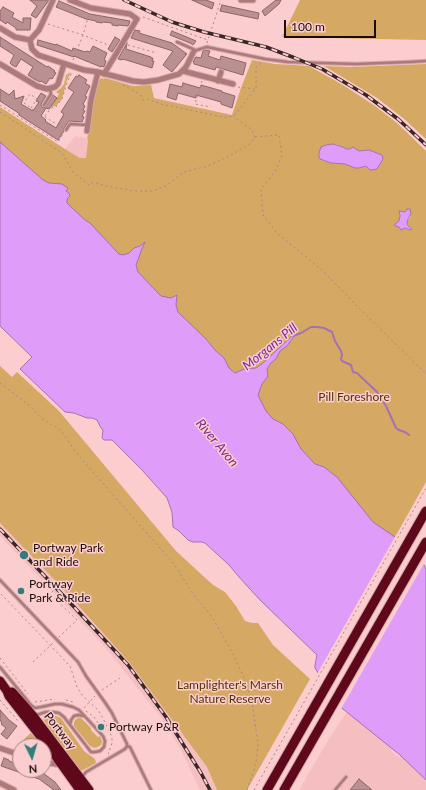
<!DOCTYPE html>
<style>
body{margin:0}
#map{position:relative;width:426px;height:790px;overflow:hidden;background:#fbcdce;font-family:Lato,sans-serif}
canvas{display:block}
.north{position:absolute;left:12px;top:738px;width:40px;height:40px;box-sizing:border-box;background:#fbcdce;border:1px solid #a18081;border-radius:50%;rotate:175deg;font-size:11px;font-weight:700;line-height:16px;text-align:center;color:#1b0c0d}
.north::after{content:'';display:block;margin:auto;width:14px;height:18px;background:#337c7d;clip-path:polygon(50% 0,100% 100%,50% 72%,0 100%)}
.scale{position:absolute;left:284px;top:20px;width:92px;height:18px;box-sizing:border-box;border:2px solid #1b0c0d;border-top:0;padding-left:5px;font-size:12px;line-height:14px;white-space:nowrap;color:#1b0c0d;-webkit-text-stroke:3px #fbcdce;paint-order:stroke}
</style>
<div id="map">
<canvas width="426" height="790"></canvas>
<div class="north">N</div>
<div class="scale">100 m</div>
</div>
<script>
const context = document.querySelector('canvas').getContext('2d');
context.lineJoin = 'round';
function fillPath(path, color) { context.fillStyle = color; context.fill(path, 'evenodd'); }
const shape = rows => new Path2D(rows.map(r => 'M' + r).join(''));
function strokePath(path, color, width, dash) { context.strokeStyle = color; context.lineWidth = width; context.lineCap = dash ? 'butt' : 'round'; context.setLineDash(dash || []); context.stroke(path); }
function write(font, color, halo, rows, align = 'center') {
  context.font = font + ' Lato,sans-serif'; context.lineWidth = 3; context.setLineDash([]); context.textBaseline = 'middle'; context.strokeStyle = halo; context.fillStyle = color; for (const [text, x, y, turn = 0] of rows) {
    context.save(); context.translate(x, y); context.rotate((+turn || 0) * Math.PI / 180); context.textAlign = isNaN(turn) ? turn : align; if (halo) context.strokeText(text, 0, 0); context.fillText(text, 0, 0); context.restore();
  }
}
fillPath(shape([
 [75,136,88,139,86,158,80,158,65,149],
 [0,523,67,593,129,662,207,767,217,790,200,790,180,748,162,719,106,648,0,536],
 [346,713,352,716,363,718,388,742,389,746,392,751,397,756,410,757,426,772,426,790,299,790,326,744]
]), '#f5bfc1');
fillPath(shape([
 [300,0,426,0,426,40,282,37],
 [252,60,275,64,309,66,343,85,375,106,397,123,426,151,426,482,395,537,426,569,265,466,255,372,240,378,0,193,0,107,65,149,80,158,86,158,88,140,87,138,89,132,95,93,98,82,101,78,104,79,105,78,133,86,151,85,154,98,232,115,241,88],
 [336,144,347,149,354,148,359,151,367,150,382,155,378,168,370,170,366,166,357,168,353,167,345,164,331,163,321,160,326,145],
 [400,211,405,212,411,216,407,222,408,225,411,228,410,230,405,228,401,229,399,227,398,222,400,219,399,213],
 [426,64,426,139,403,118,377,98,324,66,352,67],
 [71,72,67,80,62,99,56,106,51,107,59,94,56,92,61,88,64,84,66,75],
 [0,366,12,377,17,372,59,411,176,551,213,585,225,592,236,606,245,621,252,623,258,623,273,645,310,679,247,790,217,790,207,767,129,662,67,593,0,523],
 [46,716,56,716,61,718,84,751,95,759,96,763,81,771,77,769,43,719],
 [78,718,81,718,91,728,91,730,98,737,100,736,102,742,101,745,98,747,94,748,90,746,74,726,74,723,75,720],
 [31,733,40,741,43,746,22,746,25,738]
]), '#d5a863');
const water = shape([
 [0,142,43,180,49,183,62,184,68,188,66,191,69,193,70,196,67,199,67,203,85,220,90,223,119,254,123,255,129,253,134,248,140,246,145,242,141,251,138,260,136,265,138,272,161,296,171,298,177,295,176,305,178,312,206,339,215,350,224,358,229,368,235,373,244,369,256,368,263,363,293,335,295,335,287,346,280,351,276,359,271,363,267,369,268,376,262,384,258,395,266,411,273,419,283,424,293,434,301,449,315,464,324,467,337,477,373,522,395,537,409,551,423,563,426,569,426,780,400,755,338,705,315,668,315,665,317,655,260,600,239,577,229,565,205,543,202,542,193,542,188,540,179,531,173,527,172,512,167,498,142,470,112,440,104,440,102,438,103,430,101,428,97,420,92,418,87,418,74,413,65,412,20,369,32,357,0,326,0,142],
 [333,144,340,146,347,149,350,149,353,147,359,151,369,150,382,155,383,159,377,169,372,170,370,170,366,166,359,168,355,168,345,164,331,163,320,159,319,157,319,153,321,147,326,145,333,144],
 [407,209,410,209,411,214,408,219,407,224,409,227,412,229,410,230,405,228,401,230,399,227,395,226,395,224,399,221,400,216,399,211,405,212,407,209]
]);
fillPath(water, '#df9cf9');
strokePath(water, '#a471b2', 1);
fillPath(shape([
 [396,535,425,562,341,709,337,706,317,674]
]), '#fbcdce');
strokePath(shape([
 [293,336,301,333,311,327,317,327,324,328,332,332,335,341,341,351,342,355,341,359,342,361,351,365,353,372,357,373,377,392,386,406,396,428,399,430,405,432,409,435]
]), '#a471b2', 2);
const building = shape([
 [30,0,49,0,36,18,31,15,37,6,30,0],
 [192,0,206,0,214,3,212,9,192,0],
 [276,0,281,0,279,4,265,16,262,11,276,0],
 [59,1,90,14,130,21,129,24,128,26,118,25,118,26,112,25,112,23,103,22,102,23,96,22,96,21,86,19,56,7,59,1],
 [222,5,259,13,258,19,220,11,222,5],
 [3,7,14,13,12,17,23,23,23,18,31,18,30,30,16,30,16,28,7,22,6,24,0,20,0,11,3,7],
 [135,30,140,31,139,33,172,43,187,54,185,54,186,55,172,72,163,65,173,51,131,38,135,30],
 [172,31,189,38,196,41,193,45,190,43,170,35,172,31],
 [0,37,47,67,48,66,55,71,54,72,56,73,52,79,50,78,46,84,41,81,40,82,34,79,28,75,33,67,21,59,16,67,12,65,10,63,14,55,0,46,0,37],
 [115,37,120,40,112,52,108,49,115,37],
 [38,40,56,45,56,44,72,51,73,48,85,52,87,51,90,52,93,46,107,53,104,60,106,61,104,67,101,66,101,67,74,56,74,57,37,45,38,40],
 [127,43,126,49,151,57,151,58,153,58,152,61,154,61,152,68,123,59,122,60,118,59,127,43],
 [206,50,210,51,208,56,220,60,221,56,246,63,243,75,216,67,215,70,194,64,194,63,193,62,195,58,196,57,201,58,203,51,206,50],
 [79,75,87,80,85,83,90,86,85,96,87,97,83,104,85,106,83,110,85,111,82,116,84,117,82,122,70,121,68,122,64,129,64,131,58,140,19,115,20,114,0,101,0,89,9,95,14,90,15,99,24,96,21,104,33,111,39,102,36,101,41,93,46,96,41,104,42,107,44,108,46,106,53,95,57,98,49,109,46,108,41,116,46,120,45,121,56,128,64,114,61,112,74,92,68,88,76,76,78,77,79,75],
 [183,83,200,88,201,85,222,91,222,92,235,96,232,108,221,104,221,102,196,95,196,98,178,93,176,100,167,97,170,84,182,87,183,83],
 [0,710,9,720,17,726,7,739,1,734,6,728,1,724,2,723,0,720,0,710],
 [4,758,9,760,9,761,20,765,20,770,34,770,43,773,55,782,61,790,54,790,39,779,1,766,4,758],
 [359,779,372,790,350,790,359,779]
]);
fillPath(building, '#bb9092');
strokePath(building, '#8d6567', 1);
const lane = shape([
 [177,42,193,49,194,51,207,47,265,59,288,62,356,64,409,62,426,61],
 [44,105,51,94,50,89],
 [66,130,70,124,87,125],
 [0,580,78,662,86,676,104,701,112,713,127,744,127,746,130,747,151,790],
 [0,667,31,705,35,708,41,707,55,704,62,704,73,707,79,710,103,736,105,741,104,747,100,751,95,752,91,752,64,717,59,713,53,712,46,712,36,715],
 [70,725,71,720,74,716,78,715,84,716],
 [82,777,86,772,125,749,127,746],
 [335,790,346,777]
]);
const street = shape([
 [53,0,39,30,30,40,32,49,38,55,84,70,98,72,133,81,144,82,158,80,179,74,186,67,194,51],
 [70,0,91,8,130,14,137,19,104,74],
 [241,0,253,0],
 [0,28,15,37,30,40],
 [0,64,37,86,47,89,55,87,58,84,64,64],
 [183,71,233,84],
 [218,81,221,72],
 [87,131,91,100,98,72],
 [0,748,20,755],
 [44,760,48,757,52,751],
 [44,762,61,765],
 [0,783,14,790]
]);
const highway = shape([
 [0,681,7,691,9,696,52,751,80,790],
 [12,692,33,716,89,790],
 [267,790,426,511],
 [284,790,426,542]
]);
strokePath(lane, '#d3aaab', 4.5);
strokePath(street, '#d3aaab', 7);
strokePath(highway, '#d3aaab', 11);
strokePath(shape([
 [143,17,199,37,208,40],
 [48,24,83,35,113,47],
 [207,43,221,0],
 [128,45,157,53],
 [73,60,83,35,89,14],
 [202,81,195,104,211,107],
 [123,85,140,94,143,100,147,99,161,104,223,117,230,117,236,114,256,88,256,67,261,63],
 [238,87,255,89],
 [0,105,58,142,63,134],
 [31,108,37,99,30,94,24,103,31,108,45,117,63,128],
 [0,112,62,153,73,172,89,185,93,182,106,186,134,191,152,191,166,186,177,177,184,172,208,166,233,154,250,144,255,137,252,130,233,116],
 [18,115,25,105],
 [45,116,51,108,56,107,62,99,67,83,72,72],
 [255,137,279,135,282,155,276,170,261,190,263,215,277,233,322,270,358,307,426,374],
 [0,383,30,406,42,419,56,427,62,432,67,439,78,455,174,564,193,594,205,608,214,620,233,654,244,678,252,702,258,744,257,756,254,770,247,790],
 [53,591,50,594,77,620,59,637],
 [1,594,70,666,77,687,82,695,99,711,109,730,112,738,112,743,110,749,108,753,109,754],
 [0,658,28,694],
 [33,662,53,643],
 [102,690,120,678],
 [0,700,19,722],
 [66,700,73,702],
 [35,702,55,699],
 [84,708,95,696],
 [86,711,94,717,101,727,104,727,109,730],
 [54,731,55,731,60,727,61,720],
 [25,746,28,741,32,738],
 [254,790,426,488]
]), '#a98788', 1, [2, 3]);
strokePath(lane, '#ad797b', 2.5);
strokePath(street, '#ad797b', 5);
strokePath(highway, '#5f081c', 9);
const rail = shape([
 [124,0,172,22,204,32,266,47,295,58,322,69,366,95,398,119,426,145],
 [0,529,75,608,128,665,166,717,201,773,210,790]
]);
strokePath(rail, '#392627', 3.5);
strokePath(rail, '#fbcdce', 2, [6]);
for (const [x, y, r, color] of [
 [24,555,5,"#337c7d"],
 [21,591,4,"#337c7d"],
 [101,727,4,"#337c7d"]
]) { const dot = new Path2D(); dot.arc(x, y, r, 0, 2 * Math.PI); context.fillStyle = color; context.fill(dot); strokePath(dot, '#fbcdce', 1.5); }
write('12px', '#4e3302', '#fbcdce', [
 ["Pill Foreshore",354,397],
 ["Lamplighter's Marsh",230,685],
 ["Nature Reserve",230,699]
]);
write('12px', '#1b0c0d', '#fbcdce', [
 ["Portway Park",33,548],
 ["and Ride",33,562],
 ["Portway",29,584],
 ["Park & Ride",29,598],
 ["Portway P&R",109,727]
], 'left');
write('12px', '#1b0c0d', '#fbcdce', [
 ["Portway",60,731,52]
]);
write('italic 13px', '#792794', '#fbcdce', [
 ["Morgans Pill",270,347,-39],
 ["River Avon",217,443,50]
]);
</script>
